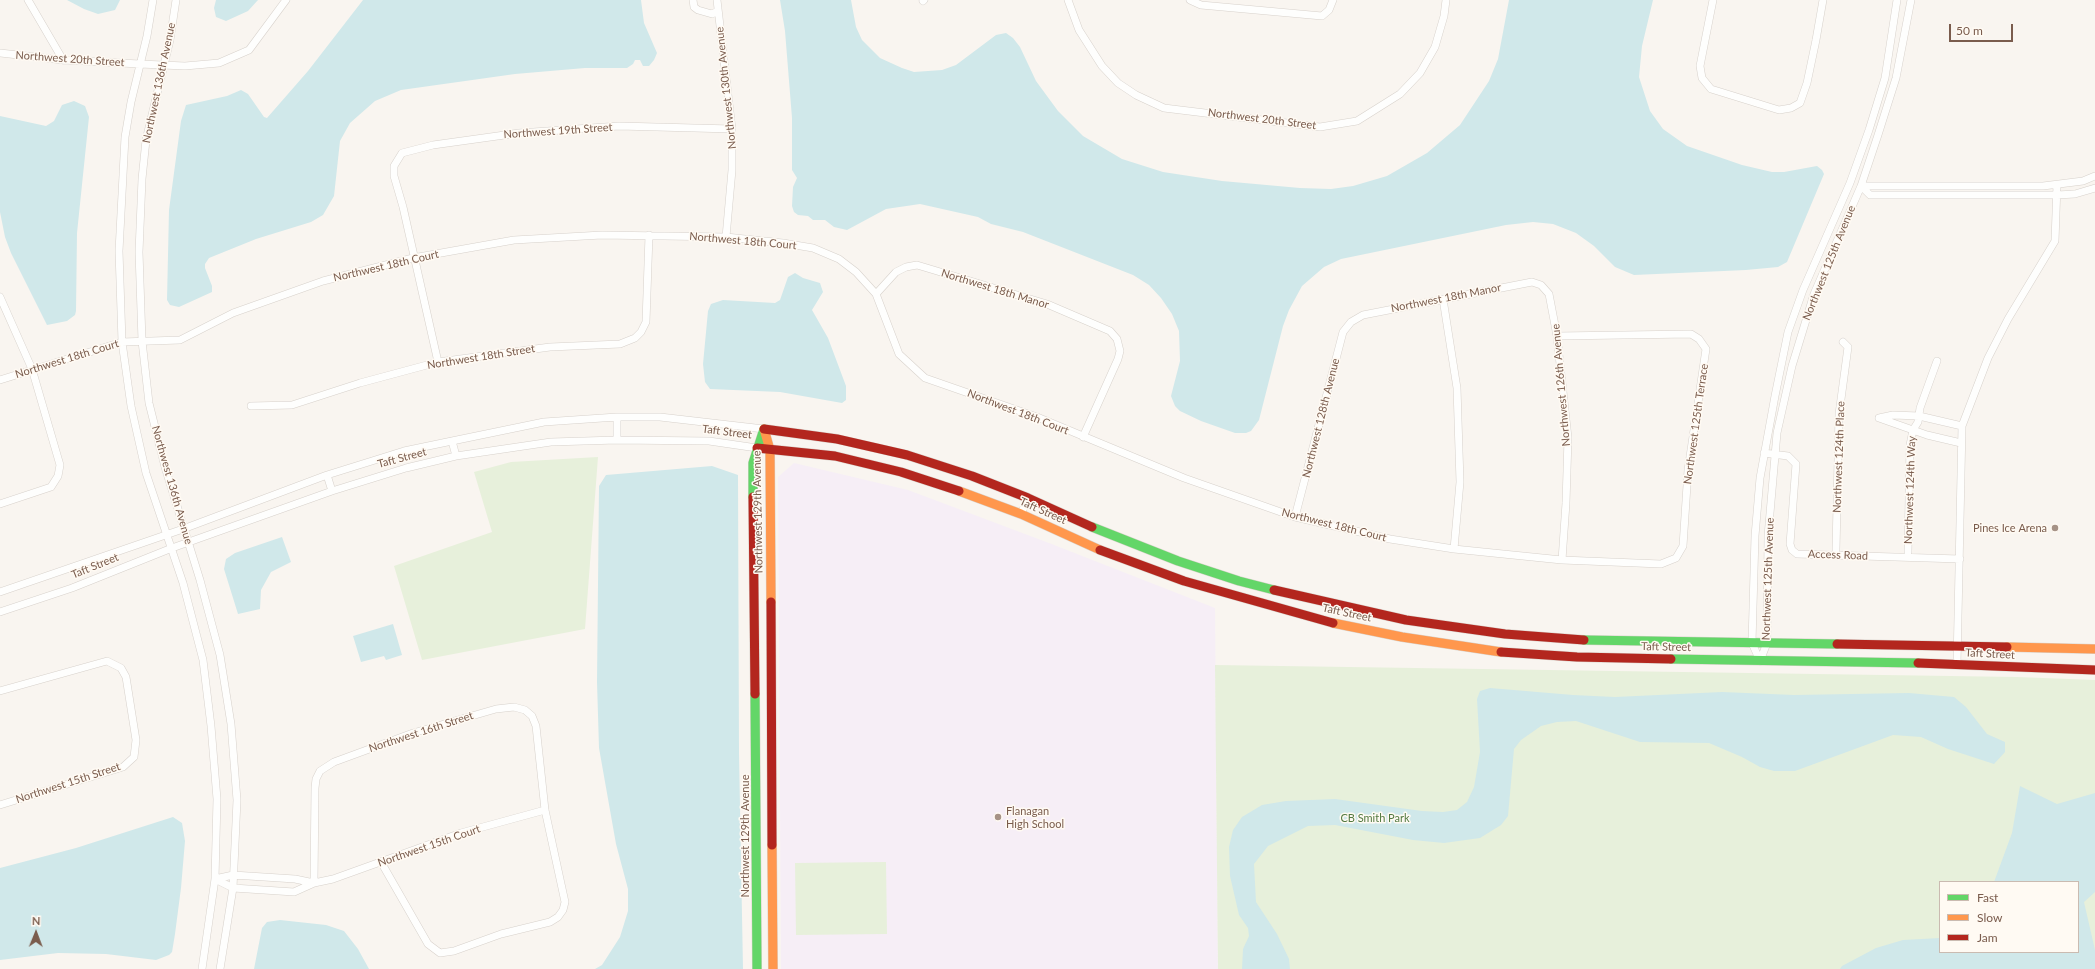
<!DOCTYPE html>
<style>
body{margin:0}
#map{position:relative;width:2095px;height:969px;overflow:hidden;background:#f9f5f0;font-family:Lato,sans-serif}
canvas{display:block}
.legend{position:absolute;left:1939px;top:881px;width:140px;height:72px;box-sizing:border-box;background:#fffaf3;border:1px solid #cabbb1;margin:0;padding:5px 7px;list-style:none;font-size:12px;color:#7a5c4d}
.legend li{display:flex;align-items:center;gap:8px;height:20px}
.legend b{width:20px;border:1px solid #cabbb1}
.north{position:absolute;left:16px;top:913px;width:40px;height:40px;-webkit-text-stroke:3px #fffaf3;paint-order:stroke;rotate:1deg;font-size:11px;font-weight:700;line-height:16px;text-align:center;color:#7a5c4d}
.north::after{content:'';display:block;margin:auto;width:14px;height:18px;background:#7a5c4d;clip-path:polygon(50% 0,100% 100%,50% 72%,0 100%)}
.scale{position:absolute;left:1949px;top:24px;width:64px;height:18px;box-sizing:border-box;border:2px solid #7a5c4d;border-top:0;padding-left:5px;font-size:12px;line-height:14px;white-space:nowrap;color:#7a5c4d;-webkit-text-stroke:3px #fffaf3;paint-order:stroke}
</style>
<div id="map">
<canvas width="2095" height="969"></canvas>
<ul class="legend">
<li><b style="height:5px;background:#63d668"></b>Fast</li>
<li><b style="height:5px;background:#ff974d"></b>Slow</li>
<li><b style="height:5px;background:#b3261e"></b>Jam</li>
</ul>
<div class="north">N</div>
<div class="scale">50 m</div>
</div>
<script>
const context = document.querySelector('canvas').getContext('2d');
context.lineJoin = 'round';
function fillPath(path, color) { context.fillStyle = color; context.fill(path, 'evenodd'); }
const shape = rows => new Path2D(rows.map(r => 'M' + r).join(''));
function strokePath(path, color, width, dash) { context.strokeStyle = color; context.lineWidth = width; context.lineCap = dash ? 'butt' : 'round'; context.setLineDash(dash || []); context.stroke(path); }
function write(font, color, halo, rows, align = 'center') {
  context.font = font + ' Lato,sans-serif'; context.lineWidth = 3; context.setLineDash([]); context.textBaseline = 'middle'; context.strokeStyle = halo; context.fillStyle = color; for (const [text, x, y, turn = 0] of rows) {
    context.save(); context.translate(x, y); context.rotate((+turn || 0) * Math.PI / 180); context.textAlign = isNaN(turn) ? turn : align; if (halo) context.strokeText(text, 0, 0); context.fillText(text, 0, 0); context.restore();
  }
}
fillPath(shape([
 [794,463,908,490,1049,543,1215,608,1218,969,781,969,778,477]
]), '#f6eef6');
fillPath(shape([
 [598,457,585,629,422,660,394,566,492,532,474,472,511,462],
 [1215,665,2017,677,2095,680,2095,969,1218,969],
 [1940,882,2078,882,2078,952,1940,952],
 [886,862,887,934,796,935,795,863]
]), '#e7f0db');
fillPath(shape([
 [67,0,120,0,115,10,98,14,84,9],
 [216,0,258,0,248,11,226,21,216,17,214,8],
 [363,0,641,0,644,23,657,53,654,60,649,66,643,66,640,60,635,60,633,64,627,68,585,68,515,74,401,90,375,101,350,123,340,141,334,196,323,215,311,222,256,239,209,258,205,264,205,268,212,286,212,292,179,307,170,305,167,300,169,210,181,121,186,105,227,96,241,90,248,94,264,117,267,118,308,71],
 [780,0,851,0,856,27,862,40,880,58,902,68,914,72,942,70,956,65,996,35,1006,33,1013,38,1020,47,1036,81,1058,111,1083,136,1122,159,1163,172,1222,181,1300,188,1331,189,1353,186,1387,176,1427,153,1460,125,1489,81,1498,59,1509,0,1653,0,1642,46,1639,77,1650,111,1663,129,1687,146,1742,165,1772,172,1784,172,1817,166,1822,170,1824,174,1787,262,1778,267,1746,270,1634,275,1615,267,1594,246,1576,233,1553,224,1533,222,1506,225,1341,259,1324,267,1302,286,1289,310,1283,326,1259,420,1251,431,1246,433,1235,433,1201,421,1180,411,1175,406,1171,396,1180,361,1179,331,1172,314,1161,298,1149,285,1133,275,1023,232,991,224,978,217,920,204,886,209,847,230,834,227,825,220,813,220,808,216,798,215,794,212,792,206,793,187,797,178,792,170,792,118,785,31],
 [74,101,85,106,89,117,77,233,76,311,75,315,67,321,47,325,11,253,5,237,0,212,0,116,46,126,54,121,62,105],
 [795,273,803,278,820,283,823,292,812,310,828,338,846,386,846,400,842,403,780,392,710,389,705,382,703,364,708,311,711,304,723,300,775,303,780,300,788,277],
 [712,466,738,475,739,753,743,969,595,969,602,965,620,937,628,911,628,889,616,844,599,748,597,682,599,486,606,475],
 [282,537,291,562,271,572,261,590,260,609,238,614,224,569,226,559,235,553],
 [393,624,402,655,386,660,384,656,361,662,353,636],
 [1490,688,1573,695,1615,697,1722,692,1794,695,1909,693,1954,697,1966,707,1987,734,2005,742,2005,752,1994,764,1948,749,1921,737,1893,735,1795,771,1774,771,1760,767,1742,757,1709,743,1640,742,1576,721,1557,722,1541,726,1521,740,1514,749,1508,816,1501,825,1480,838,1444,843,1413,840,1335,825,1308,826,1268,846,1254,864,1256,902,1277,934,1289,959,1290,969,1242,969,1243,949,1249,936,1248,928,1239,915,1230,876,1229,847,1233,830,1242,817,1262,805,1286,801,1335,799,1422,811,1443,812,1457,810,1467,802,1474,787,1480,752,1477,699,1480,691],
 [2020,786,2057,804,2095,793,2095,892,2084,902,2095,950,2095,969,1840,969,1842,966,1876,948,1903,940,1940,938,1940,952,2078,952,2078,882,1994,882,2012,833],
 [173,817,182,823,185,841,181,888,175,934,172,952,169,955,156,960,106,954,58,953,0,960,0,868,76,848],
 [280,920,326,925,344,931,358,949,369,969,254,969,262,928,267,922]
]), '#d0e8ea');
const street = shape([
 [28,0,63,60],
 [153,0,147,36,131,102,125,137,119,251,122,342,131,406,146,473,183,583,203,660,211,726,217,799,215,879,202,969],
 [176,0,170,40,146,140,142,179,139,252,142,341,149,403,165,467,200,580,220,655,231,724,237,800,233,888,220,969],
 [693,0,694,7,698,10,712,14,718,11],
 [717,0,732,129,732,170,726,237],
 [1068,0,1079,30,1102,66,1118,83,1136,95,1164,108,1320,127,1357,121,1400,94,1420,73,1435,47,1444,16,1446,0],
 [1190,0,1201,5,1322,16,1329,10,1333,0],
 [1713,0,1700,66,1702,78,1711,89,1779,110,1791,108,1800,103,1807,83,1816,40,1823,0],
 [923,1,924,0],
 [0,53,63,60,140,64,185,66,219,63,249,50,286,0],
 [1861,186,1870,195,2057,195,2075,194,2095,188],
 [1861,186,2043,186,2083,181,2095,176],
 [876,294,896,272,906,267,917,265,1047,304,1110,331,1117,339,1120,351,1118,359,1083,437],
 [0,297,32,369,60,465,58,476,51,487,0,504],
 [1443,299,1457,388,1460,482,1454,549],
 [438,362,403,207,394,176,394,166,402,153,433,145,519,133,619,126,732,129],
 [0,380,122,342,180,340,233,313,323,281,413,258,514,240,602,235,726,237,783,243,813,248,839,259,856,272,876,294,899,354,925,378,1037,417,1184,478,1295,517,1390,539,1454,549,1562,560,1661,564,1676,558,1683,546,1688,470,1706,349,1699,339,1691,334,1557,336],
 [251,406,292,405,360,383,438,362,550,347,620,344,635,338,641,332,646,322,649,235],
 [617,417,617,440],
 [1879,418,1927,435,1961,443],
 [1879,418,1893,415,1919,416,1962,426],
 [452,441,456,456],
 [1764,453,1788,456,1796,464,1790,544,1792,550,1797,554,1960,559],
 [327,475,332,491],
 [1021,514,1028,498],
 [1295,517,1343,332,1351,322,1363,315,1532,282,1541,285,1549,294,1557,336,1568,438,1566,503,1562,560],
 [1836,550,1839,414,1848,347,1843,342],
 [1908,552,1910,445,1913,430,1918,422,1920,408,1937,361],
 [0,592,183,529,327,475,404,451,452,441,544,422,617,417,660,417,764,429],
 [0,612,72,588,172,548,332,491,406,468,456,456,551,442,617,440,709,441,757,448],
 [1760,661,1767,643,1768,536,1777,433,1792,366,1814,294,1861,186,1878,135,1896,78,1911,0],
 [1760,661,1752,643,1755,536,1760,478,1775,396,1788,332,1803,290,1850,183,1869,130,1885,78,1897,0],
 [1957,664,1962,426,1988,358,2008,319,2055,241,2057,185],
 [0,691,107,661,121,668,126,677,136,740,134,757,123,767,0,805],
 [215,879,233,888,294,892,314,883,333,879,461,833,545,810],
 [215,879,233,875,295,879,314,883],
 [314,883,315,788,316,779,320,771,334,762,413,733,496,709,514,707,525,710,532,716,536,726,545,810,565,902,563,910,558,917,550,922,501,934,454,951,440,953,428,944,381,862]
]);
const fast = shape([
 [753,497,753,463,764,429],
 [1092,527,1178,561,1239,581,1274,590],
 [1584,640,1837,644],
 [1671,659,1918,663],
 [755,694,757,969]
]);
const slow = shape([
 [764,429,770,450,771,602],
 [959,491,1021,514,1100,550],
 [1333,623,1402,637,1501,652],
 [2007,647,2095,649],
 [772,845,773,969]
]);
const jam = shape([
 [764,429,837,439,907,455,972,476,1028,498,1092,527],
 [757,448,835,456,901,472,959,491],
 [753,497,755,694],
 [1100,550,1184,581,1333,623],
 [1274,590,1406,620,1505,634,1584,640],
 [771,602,772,845],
 [1837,644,2007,647],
 [1501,652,1577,657,1671,659],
 [1918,663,2095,670]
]);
strokePath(street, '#d7d1cb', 8);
strokePath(fast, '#d9d2cb', 10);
strokePath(slow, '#d9d2cb', 10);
strokePath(jam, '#d9d2cb', 10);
strokePath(street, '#fefefd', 7);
strokePath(fast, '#63d668', 9);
strokePath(slow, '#ff974d', 9);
strokePath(jam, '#b3261e', 9);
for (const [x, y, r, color] of [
 [2055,528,4,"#a69286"],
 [998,817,4,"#a69286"]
]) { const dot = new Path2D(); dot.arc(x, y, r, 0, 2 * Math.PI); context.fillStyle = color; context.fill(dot); strokePath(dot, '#fffaf3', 1.5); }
write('11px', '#7a5c4d', '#fffaf3', [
 ["Northwest 20th Street",70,59,4],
 ["Northwest 136th Avenue",159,83,-78],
 ["Northwest 130th Avenue",726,88,-96],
 ["Northwest 20th Street",1262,119,7],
 ["Northwest 19th Street",558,131,-4],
 ["Northwest 18th Court",743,241,5],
 ["Northwest 125th Avenue",1829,263,-68],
 ["Northwest 18th Court",386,266,-13],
 ["Northwest 18th Manor",995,289,17],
 ["Northwest 18th Manor",1446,298,-11],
 ["Northwest 18th Street",481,357,-9],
 ["Northwest 18th Court",67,359,-17],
 ["Northwest 126th Avenue",1561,385,-95],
 ["Northwest 18th Court",1018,412,21],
 ["Northwest 128th Avenue",1321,418,-76],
 ["Northwest 125th Terrace",1696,424,-82],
 ["Taft Street",727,432,7],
 ["Northwest 124th Place",1839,457,-88],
 ["Taft Street",402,458,-15],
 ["Northwest 136th Avenue",172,485,74],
 ["Northwest 124th Way",1910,490,-88],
 ["Taft Street",1043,511,24],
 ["Northwest 129th Avenue",758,512,-91],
 ["Northwest 18th Court",1334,525,14],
 ["Access Road",1838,555,2],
 ["Taft Street",95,566,-22],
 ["Northwest 125th Avenue",1768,579,-88],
 ["Taft Street",1347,613,12],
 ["Taft Street",1666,647,1],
 ["Taft Street",1990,654,3],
 ["Northwest 16th Street",421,732,-18],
 ["Northwest 15th Street",68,783,-18],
 ["Northwest 129th Avenue",745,836,-90],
 ["Northwest 15th Court",429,846,-19]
]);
write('11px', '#7a5c4d', '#fffaf3', [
 ["Pines Ice Arena",2047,528],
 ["Flanagan",1006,811,"left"],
 ["High School",1006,824,"left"]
], 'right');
write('11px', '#537a41', '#fffaf3', [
 ["CB Smith Park",1375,818]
]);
</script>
